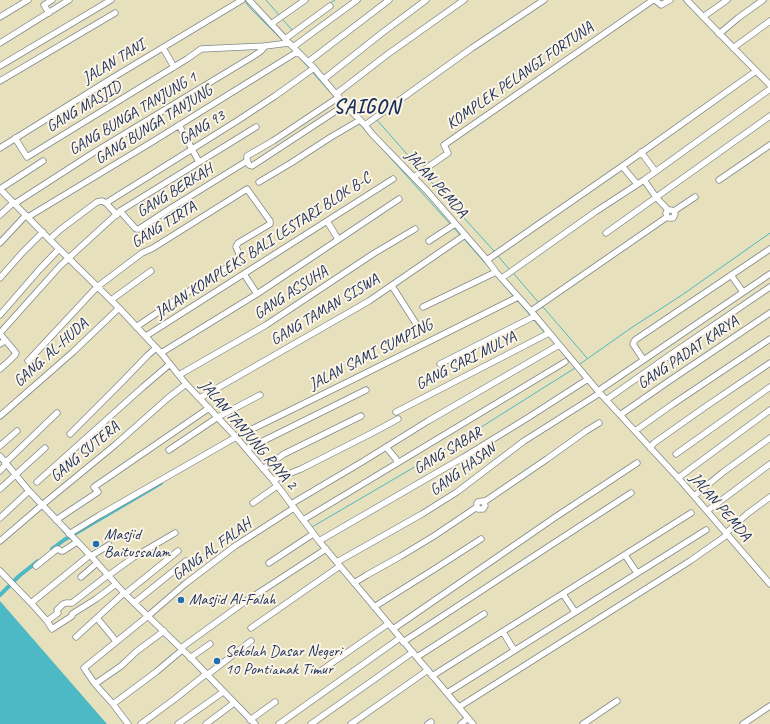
<!DOCTYPE html>
<style>
body{margin:0}
canvas{display:block;background:#e6e0bc}
</style>
<canvas width="770" height="724"></canvas>
<script>
const context = document.querySelector('canvas').getContext('2d');
context.lineJoin = 'round';
function fillPath(path, color) { context.fillStyle = color; context.fill(path, 'evenodd'); }
const shape = rows => new Path2D(rows.map(r => 'M' + r).join(''));
function strokePath(path, color, width, dash) { context.strokeStyle = color; context.lineWidth = width; context.lineCap = dash ? 'butt' : 'round'; context.setLineDash(dash || []); context.stroke(path); }
function write(font, color, halo, rows, align = 'center') {
  context.font = font + ' Caveat,sans-serif'; context.lineWidth = 4; context.setLineDash([]); context.textBaseline = 'middle'; context.strokeStyle = halo; context.fillStyle = color; for (const [text, x, y, turn = 0] of rows) {
    context.save(); context.translate(x, y); context.rotate((+turn || 0) * Math.PI / 180); context.textAlign = isNaN(turn) ? turn : align; if (halo) context.strokeText(text, 0, 0); context.fillText(text, 0, 0); context.restore();
  }
}
fillPath(shape([
 [0,601,107,724,0,724]
]), '#4cb9c5');
strokePath(shape([
 [244,0,250,8,283,41],
 [266,0,279,15],
 [683,0,727,45],
 [330,3,335,0],
 [283,20,293,31],
 [287,45,293,51],
 [297,55,310,69],
 [313,73,331,93],
 [361,103,372,115],
 [377,120,420,169],
 [359,123,367,132],
 [377,143,451,225],
 [424,174,494,251],
 [453,227,460,235],
 [464,239,492,271],
 [498,256,509,269],
 [514,274,539,303],
 [503,284,513,296],
 [517,300,530,315],
 [543,307,587,358],
 [534,320,544,332],
 [580,364,631,328,682,295,770,233],
 [55,522,66,535],
 [312,527,459,441,575,368],
 [68,537,72,541],
 [77,546,85,554],
 [90,559,93,562]
]), '#4cb9c5', 1);
strokePath(shape([
 [52,549,64,540,161,483],
 [0,595,19,576,38,561]
]), '#4cb9c5', 4);
const minor = shape([
 [249,0,289,43,314,68,345,105,365,125,372,134,428,192,487,260,496,272,531,311,598,391,681,481,770,584],
 [655,0,661,5,670,0],
 [687,0,715,29,770,85],
 [49,13,44,5,52,0],
 [0,17,28,0],
 [703,17,727,0],
 [271,24,305,0],
 [719,34,738,18,763,0],
 [285,39,330,6],
 [0,43,69,0],
 [293,47,357,0],
 [163,48,174,67],
 [733,48,770,21],
 [308,62,389,0],
 [0,66,111,0],
 [324,79,382,33,426,0],
 [0,81,115,13],
 [336,94,388,54,464,0],
 [339,97,273,141,247,156,247,160,249,165,252,166,345,105],
 [179,125,199,162],
 [365,125,472,48,544,0],
 [15,138,27,157,187,59,201,49,265,46,289,43],
 [0,148,109,80,242,0],
 [641,152,655,171],
 [622,166,637,184],
 [414,177,448,153,444,145,653,0],
 [644,180,656,197,668,210,671,210,674,211,695,197],
 [719,180,770,145],
 [259,182,291,163,331,137,360,120],
 [0,189,50,240,119,308,161,353,186,384,236,437,273,480,319,541,473,724],
 [0,189,43,161],
 [106,203,237,121,275,96,314,68],
 [14,204,93,153,252,57,261,51,265,46],
 [120,211,135,228,137,229,139,229,171,208,247,161],
 [0,215,13,203],
 [28,217,152,142,297,52],
 [667,217,669,218,673,218,675,214,674,211],
 [327,221,338,239],
 [606,233,770,116],
 [50,240,51,238,61,229,97,202,102,201,106,203,117,215],
 [429,241,455,224],
 [0,243,26,215],
 [487,260,624,165,756,71],
 [244,274,257,294],
 [731,275,743,292],
 [0,278,22,253,43,232],
 [502,278,595,212,644,180,770,89],
 [392,286,415,322],
 [111,300,151,271],
 [423,307,496,272],
 [531,311,667,217,666,213,668,210],
 [0,315,39,270,59,249],
 [146,336,393,179],
 [0,344,5,341],
 [161,353,257,294,399,199],
 [643,359,633,344,635,340,770,249],
 [28,361,97,287,142,253,153,248,247,189,270,221,270,224,238,243,236,247,240,256,239,260,194,288,136,327],
 [440,364,535,316],
 [0,369,9,361,15,355,16,353,1,335,0,333,60,266,120,211,256,127],
 [179,375,266,325,373,254,415,229],
 [598,391,770,274],
 [200,398,369,301,465,235],
 [606,400,667,357,770,287],
 [396,412,549,333],
 [620,415,669,381,770,313],
 [0,416,73,352,119,308],
 [218,417,260,395],
 [635,431,673,404,770,339],
 [70,434,119,385,148,355,156,348],
 [0,446,17,431],
 [386,447,396,459,397,463],
 [650,448,654,443,705,407,770,363],
 [247,449,366,390],
 [169,450,218,417],
 [676,454,770,387],
 [0,456,29,491,90,555,124,593,192,659,255,724],
 [5,463,57,413],
 [263,469,284,454,361,416],
 [0,471,6,464],
 [678,478,770,410],
 [273,480,301,469,374,432,398,419],
 [37,482,143,387,170,364],
 [0,489,45,448],
 [694,496,722,473,770,438],
 [484,502,485,506,483,509,478,509,477,507,477,503,478,502,483,501,484,502,547,459,586,431,599,423],
 [253,503,277,486],
 [291,504,362,462,428,421,559,345],
 [707,511,770,464],
 [0,518,29,491],
 [56,520,98,492,94,487,209,408],
 [303,520,565,362],
 [726,533,747,514,770,497],
 [69,534,100,515,236,437,354,379,518,297],
 [0,541,42,505,115,445,168,398,186,384],
 [319,541,464,457,529,417,588,379],
 [625,555,637,573],
 [91,556,109,545],
 [337,562,422,514,457,492,524,441,600,393],
 [269,563,313,534],
 [36,566,57,549,58,549,61,551,63,551,77,542],
 [0,571,31,603,47,621,52,629,72,616,72,614,96,599,116,584],
 [109,575,134,557,175,533],
 [81,577,97,563],
 [354,583,367,575,401,556,434,536,477,507],
 [125,594,178,551],
 [563,594,575,612],
 [31,603,90,555],
 [134,603,186,561],
 [374,607,433,570,481,539],
 [148,616,185,584,235,546,294,508],
 [97,618,116,641],
 [47,621,58,613,57,610,63,604,66,603,72,603,108,575],
 [251,628,340,566],
 [393,629,554,518,637,463],
 [503,632,514,650],
 [76,637,124,593],
 [403,642,551,545,631,493],
 [181,648,243,603,326,549],
 [417,657,484,614],
 [190,658,210,644],
 [319,672,388,624],
 [207,675,251,641],
 [432,676,691,513],
 [95,684,121,666,137,651,164,631],
 [447,693,706,530],
 [113,704,95,684,84,668,148,616],
 [459,707,690,561,727,535],
 [250,720,275,702],
 [128,724,113,704,156,672,182,650],
 [141,724,176,698,206,674],
 [178,724,223,692],
 [206,724,234,703],
 [279,724,400,638],
 [311,724,413,652],
 [351,724,428,670],
 [428,724,431,722],
 [461,724,468,718],
 [583,724,617,701],
 [743,724,770,706]
]);
strokePath(minor, '#80888d', 7);
strokePath(minor, '#fff', 5.5);
for (const [x, y, r, color] of [
 [96,544,4,"#1f6fb2"],
 [181,600,4,"#1f6fb2"],
 [217,661,4,"#1f6fb2"]
]) { const dot = new Path2D(); dot.arc(x, y, r, 0, 2 * Math.PI); context.fillStyle = color; context.fill(dot); strokePath(dot, '#fcf5e5', 1.5); }
write('16px', '#1b2f5e', '#fcf5e5', [
 ["JALAN TANI",114,62,-31],
 ["KOMPLEK PELANGI FORTUNA",520,76,-35],
 ["GANG MASJID",84,107,-31],
 ["GANG BUNGA TANJUNG 1",133,114,-31],
 ["GANG BUNGA TANJUNG",154,125,-32],
 ["GANG 93",202,128,-32],
 ["JALAN PEMDA",436,184,48],
 ["GANG BERKAH",175,191,-32],
 ["GANG TIRTA",164,225,-32],
 ["JALAN KOMPLEKS BALI LESTARI BLOK B-C",263,246,-33],
 ["GANG ASSUHA",291,293,-33],
 ["GANG TAMAN SISWA",325,310,-31],
 ["GANG. AL-HUDA",51,353,-42],
 ["GANG PADAT KARYA",688,353,-34],
 ["JALAN SAMI SUMPING",371,355,-27],
 ["GANG SARI MULYA",466,361,-27],
 ["JALAN TANJUNG RAYA 2",248,435,49],
 ["GANG SABAR",448,451,-31],
 ["GANG SUTERA",85,452,-40],
 ["GANG HASAN",463,470,-36],
 ["JALAN PEMDA",720,507,49],
 ["GANG AL FALAH",212,550,-36]
]);
write('16px', '#1b2f5e', '#fcf5e5', [
 ["Masjid",104,535],
 ["Baitussalam",104,553],
 ["Masjid Al-Falah",189,600],
 ["Sekolah Dasar Negeri",225,652],
 ["10 Pontianak Timur",225,670]
], 'left');
context.letterSpacing = '1px';
write('bold 20px', '#1b2f5e', '#fcf5e5', [
 ["SAIGON",367,108]
]);
context.letterSpacing = '0px';
</script>
